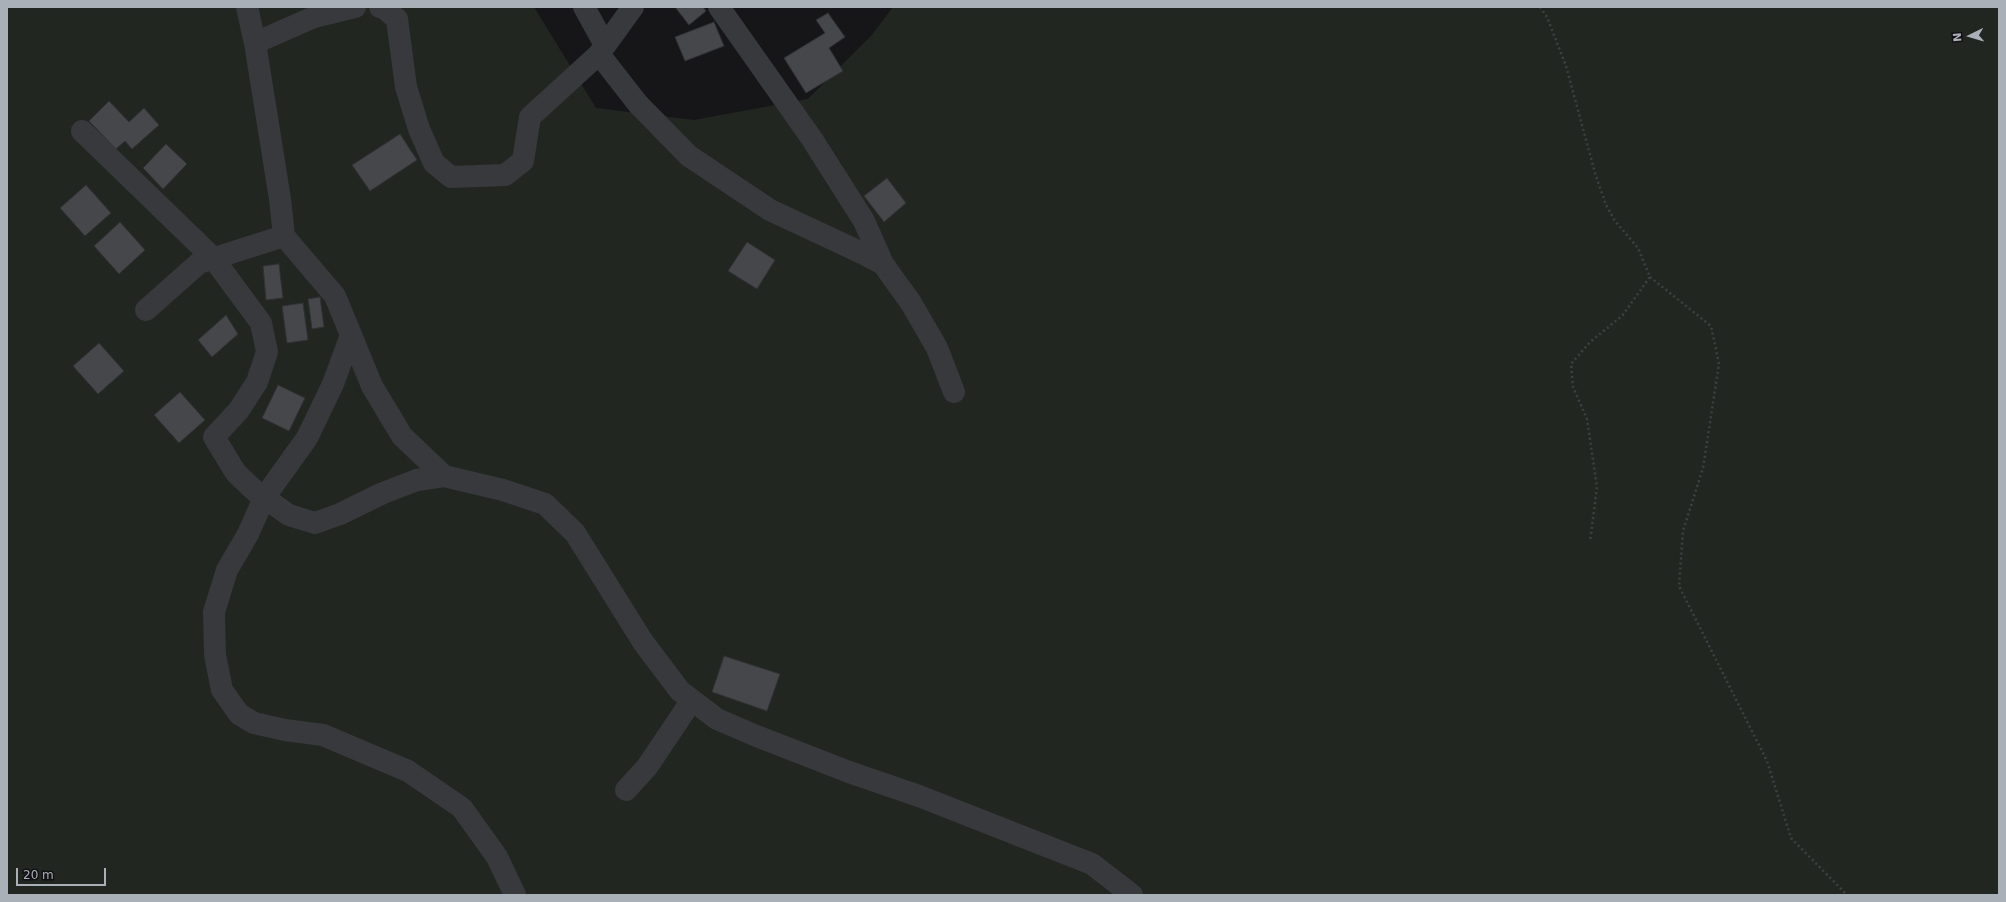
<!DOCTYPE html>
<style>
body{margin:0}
#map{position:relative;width:2006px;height:902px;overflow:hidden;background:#161618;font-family:"DejaVu Sans",sans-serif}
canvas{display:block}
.frame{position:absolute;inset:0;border:8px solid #a9b0b7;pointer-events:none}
.north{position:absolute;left:1950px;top:16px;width:40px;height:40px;-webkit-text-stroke:3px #111113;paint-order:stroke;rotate:265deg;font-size:11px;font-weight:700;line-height:16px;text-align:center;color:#a9b0b7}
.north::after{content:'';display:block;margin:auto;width:14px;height:18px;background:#a9b0b7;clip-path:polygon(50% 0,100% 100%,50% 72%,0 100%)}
.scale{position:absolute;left:16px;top:868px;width:90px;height:18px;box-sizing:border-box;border:2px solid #a9b0b7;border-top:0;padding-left:5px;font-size:12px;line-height:14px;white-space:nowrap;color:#a9b0b7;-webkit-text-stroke:3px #111113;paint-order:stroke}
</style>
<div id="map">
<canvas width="2006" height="902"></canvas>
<div class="frame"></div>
<div class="north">N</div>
<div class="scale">20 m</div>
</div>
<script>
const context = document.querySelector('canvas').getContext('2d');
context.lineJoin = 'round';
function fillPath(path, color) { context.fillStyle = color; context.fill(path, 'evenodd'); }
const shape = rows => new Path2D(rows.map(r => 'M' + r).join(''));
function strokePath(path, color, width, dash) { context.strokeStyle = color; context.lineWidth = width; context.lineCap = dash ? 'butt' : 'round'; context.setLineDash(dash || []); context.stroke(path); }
fillPath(shape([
 [7,7,534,7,596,108,694,120,808,99,871,36,893,7,1999,7,1999,895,7,895]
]), '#212720');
const building = shape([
 [675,7,703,7,706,11,689,25,675,7],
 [828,13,845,37,829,48,843,71,806,93,784,58,825,33,816,20,828,13],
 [714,22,724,46,685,61,675,37,714,22],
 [109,101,129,122,144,108,159,125,132,149,125,141,116,149,89,121,109,101],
 [400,134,417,160,370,191,352,165,400,134],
 [166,144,187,164,163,189,143,168,166,144],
 [887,178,906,203,884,222,864,196,887,178],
 [86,185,111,213,85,236,60,208,86,185],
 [120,222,145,250,119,274,94,246,120,222],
 [747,242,775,260,757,289,728,271,747,242],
 [279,264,283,298,266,300,263,266,279,264],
 [320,297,324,327,312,329,308,299,320,297],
 [303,303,308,340,287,343,282,306,303,303],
 [226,315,238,334,212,357,198,340,226,315],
 [99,343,124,371,98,394,73,366,99,343],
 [278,385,305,398,289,431,262,418,278,385],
 [180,392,205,420,179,443,154,415,180,392],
 [724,656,780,674,767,711,712,692,724,656]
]);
fillPath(building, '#45474b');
strokePath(building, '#303134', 1);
strokePath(shape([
 [1540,7,1547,17,1566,66,1595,173,1606,205,1615,221,1638,248,1650,277,1622,316,1590,342,1571,364,1573,387,1587,419,1597,487,1590,542],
 [1650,277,1711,326,1719,364,1703,468,1683,531,1679,586,1767,761,1791,838,1847,895]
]), '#3d4043', 2.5, [2, 3]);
strokePath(shape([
 [247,7,255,43,280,199,284,236,335,296,372,386,402,436,444,476,503,490,545,504,575,533,643,642,680,691,717,719,754,735,849,772,919,796,1092,864,1132,895],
 [380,7,384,8,397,19,406,87,419,129,434,163,451,177,505,175,523,161,530,117,599,54,633,7],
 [584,7,605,45],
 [719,7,812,139,864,221,883,264],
 [255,43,314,17,355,7],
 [599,54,638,104,689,156,770,210,862,253,883,264,911,303,937,348,954,392],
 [82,131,213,258,261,323,267,352,257,382,239,410,214,437,236,473,256,492,289,515,315,523,340,514,383,493,417,480,444,476],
 [146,310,199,263,284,236],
 [351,335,333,384,307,438,264,498,248,534,227,570,214,612,215,655,222,690,239,714,254,723,285,730,323,735,408,771,462,808,497,857,515,895],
 [626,790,647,767,692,700]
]), '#37393c', 22);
</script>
